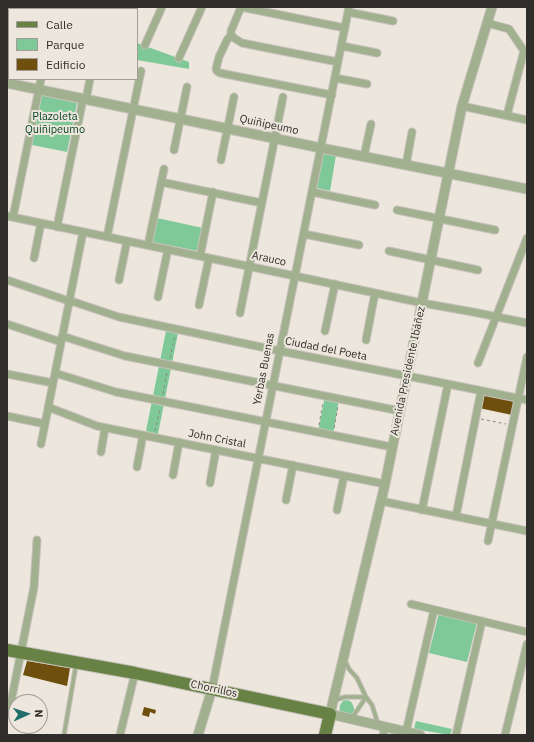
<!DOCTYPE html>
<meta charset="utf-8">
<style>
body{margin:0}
#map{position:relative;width:534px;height:742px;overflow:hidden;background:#ece6dd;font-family:"IBM Plex Sans",sans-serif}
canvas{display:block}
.frame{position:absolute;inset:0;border:8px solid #302e2a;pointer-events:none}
.legend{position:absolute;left:8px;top:8px;width:130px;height:72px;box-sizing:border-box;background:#ece6dd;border:1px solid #a19c95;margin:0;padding:5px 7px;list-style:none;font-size:12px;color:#302e2a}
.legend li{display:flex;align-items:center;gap:8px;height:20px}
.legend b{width:20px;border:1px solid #a19c95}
.north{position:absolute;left:8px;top:694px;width:40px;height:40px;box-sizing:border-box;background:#ece6dd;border:1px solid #a19c95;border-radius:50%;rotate:87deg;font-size:11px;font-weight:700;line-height:16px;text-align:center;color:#302e2a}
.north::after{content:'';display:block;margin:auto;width:14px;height:18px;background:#216d6c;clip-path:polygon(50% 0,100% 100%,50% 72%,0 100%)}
</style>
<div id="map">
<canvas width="534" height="742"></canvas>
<div class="frame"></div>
<ul class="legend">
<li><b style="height:5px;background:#678244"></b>Calle</li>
<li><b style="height:11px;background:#7fc998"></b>Parque</li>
<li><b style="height:11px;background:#6f4f0e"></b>Edificio</li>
</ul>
<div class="north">N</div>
</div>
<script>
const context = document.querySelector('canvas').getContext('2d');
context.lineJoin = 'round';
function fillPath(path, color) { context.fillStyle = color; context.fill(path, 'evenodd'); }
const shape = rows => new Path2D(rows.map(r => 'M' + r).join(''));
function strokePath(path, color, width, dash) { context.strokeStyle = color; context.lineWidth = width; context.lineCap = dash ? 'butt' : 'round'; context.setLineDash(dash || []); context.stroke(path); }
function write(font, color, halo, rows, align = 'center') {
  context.font = font + ' "IBM Plex Sans",sans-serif'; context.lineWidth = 4; context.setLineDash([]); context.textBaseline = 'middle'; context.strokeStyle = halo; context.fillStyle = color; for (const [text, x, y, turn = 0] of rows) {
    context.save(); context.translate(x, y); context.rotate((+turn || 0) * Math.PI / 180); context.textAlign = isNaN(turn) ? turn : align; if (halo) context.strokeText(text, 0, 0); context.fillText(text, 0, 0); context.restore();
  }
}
fillPath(shape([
 [137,43,189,62,189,69,137,60],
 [42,95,77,103,67,152,32,145],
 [323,153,336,155,330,191,317,188],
 [157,218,203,228,198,251,152,242],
 [166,331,178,333,158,434,146,431],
 [325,396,339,399,333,435,318,432],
 [439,613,477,622,467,662,429,653],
 [346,700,350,701,352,703,354,708,354,712,352,715,339,714,340,705,343,701],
 [416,721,452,729,450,735,414,729]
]), '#7fc998');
fillPath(shape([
 [483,392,515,400,512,415,479,408],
 [27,661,70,668,67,686,23,675],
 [144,707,156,710,155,714,150,712,149,717,142,715]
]), '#6f4f0e');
const service = shape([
 [345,661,349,669,357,678,366,697,372,705,378,724],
 [335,700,345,697,366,697],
 [352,718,366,697],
 [64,735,76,665]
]);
const minor = shape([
 [241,7,231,31,231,35,227,40,219,57,216,69,217,71,220,73,332,95],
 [241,7,345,28],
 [124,9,125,7],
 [348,12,393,21],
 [487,23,509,29,524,51,507,115],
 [231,35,234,38,242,43,338,62],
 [145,45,162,7],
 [342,46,377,53],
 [179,58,202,7],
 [335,78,367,84],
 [86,99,90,79],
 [462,106,527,120],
 [174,150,187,87],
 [364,156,371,124],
 [221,160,234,97],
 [406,165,412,132],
 [161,182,262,203],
 [312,192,375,205],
 [397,210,495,230],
 [7,216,295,276,422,303,473,312,527,323],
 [13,217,41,79],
 [57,227,83,99],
 [304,234,359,245],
 [107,237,141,71],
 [148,245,164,169],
 [389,251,478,270],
 [200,256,213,192],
 [34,258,41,223],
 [7,280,69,301,74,302,119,317,280,351,448,384,527,400],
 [119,280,127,241],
 [158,297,168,249],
 [199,305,209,258],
 [240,313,283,97],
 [7,324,61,342],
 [325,331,335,284],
 [62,336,125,356,400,411],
 [366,340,375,293],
 [478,363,527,238],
 [55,373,116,392,392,447],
 [7,374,53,383],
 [48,407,97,426,385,484],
 [7,416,45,424],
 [41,444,83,232],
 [101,452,105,428],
 [137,467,143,435],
 [173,475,179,442],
 [210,483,216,450],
 [286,500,293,465],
 [381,501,527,531],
 [337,510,344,476],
 [422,510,448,384],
 [456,516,481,391],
 [488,541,527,357],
 [411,604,527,632],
 [212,689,349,7],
 [9,712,34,587,37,540],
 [406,732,434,610],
 [120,735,135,673],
 [383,735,385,727],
 [456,735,482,621],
 [505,735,527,644]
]);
const tertiary = shape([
 [7,83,321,148,527,189],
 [198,735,212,689],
 [420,735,330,714,385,484,462,106,492,7]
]);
const primary = shape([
 [7,650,135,673,330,714,325,735]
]);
strokePath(service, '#c6c1b9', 5.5);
strokePath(minor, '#c6c1b9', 9);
strokePath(tertiary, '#c6c1b9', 11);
strokePath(primary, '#c6c1b9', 14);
strokePath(shape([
 [170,358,175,336],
 [163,394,167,371],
 [481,419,506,424],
 [319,425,323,402],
 [334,428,338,406],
 [155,431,160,409]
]), '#89857f', 1, [3, 3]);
strokePath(service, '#a1b190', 3.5);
strokePath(minor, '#a1b190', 7);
strokePath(tertiary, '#a1b190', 9);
strokePath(primary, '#678244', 12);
write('11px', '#064625', '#ece6dd', [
 ["Plazoleta",55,117],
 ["Quiñipeumo",55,130]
]);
write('11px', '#302e2a', '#ece6dd', [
 ["Quiñipeumo",269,125,12],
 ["Arauco",269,259,12],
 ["Ciudad del Poeta",326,349,11],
 ["Yerbas Buenas",264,369,-79],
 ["Avenida Presidente Ibáñez",408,371,-78],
 ["John Cristal",217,439,11],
 ["Chorrillos",214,689,12]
]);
</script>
